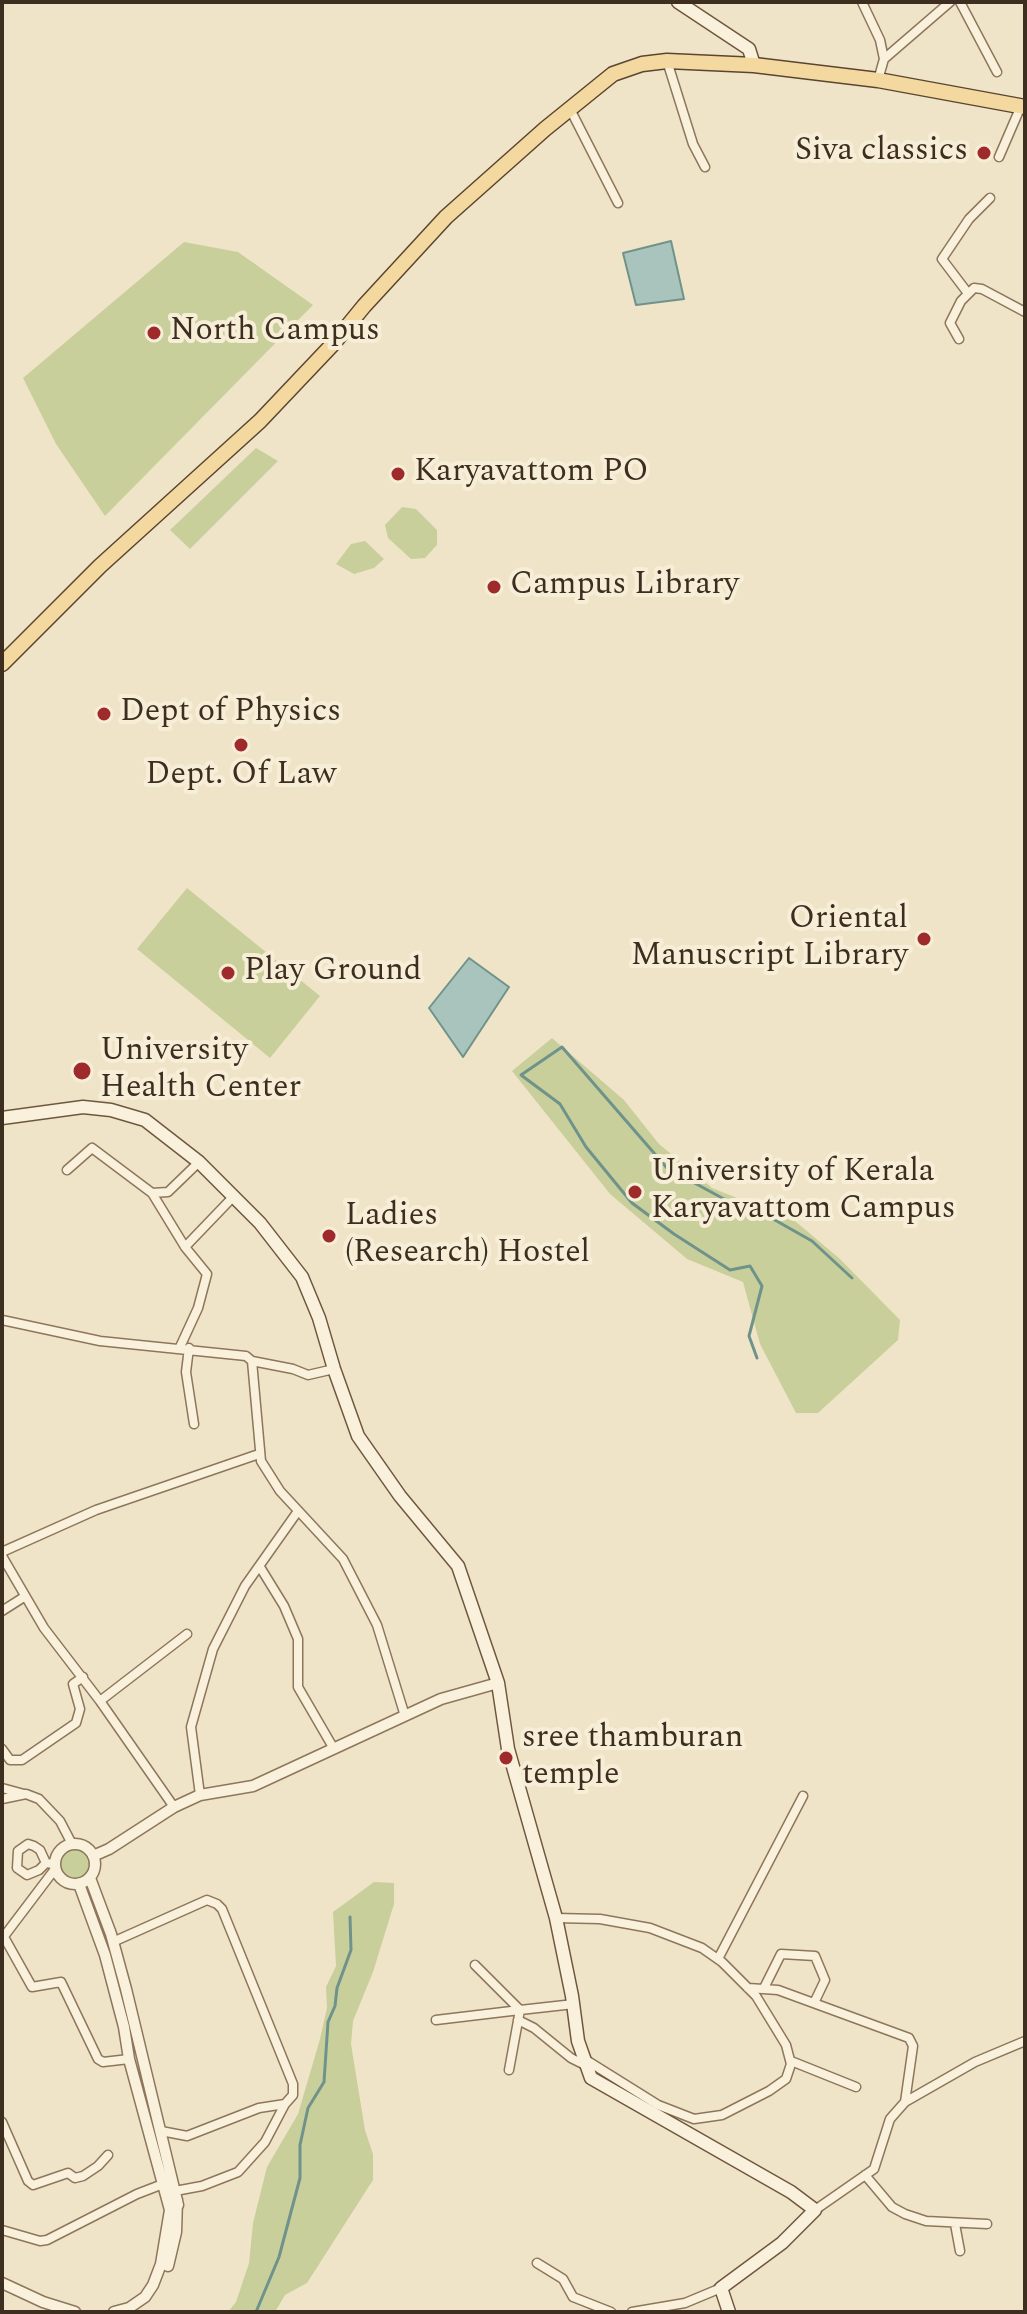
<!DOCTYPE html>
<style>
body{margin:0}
#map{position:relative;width:1027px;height:2314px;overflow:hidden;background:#f0e4c8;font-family:Spectral,serif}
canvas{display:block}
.frame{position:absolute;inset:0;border:4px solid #3d2e20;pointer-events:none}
</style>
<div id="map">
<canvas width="1027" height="2314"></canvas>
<div class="frame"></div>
</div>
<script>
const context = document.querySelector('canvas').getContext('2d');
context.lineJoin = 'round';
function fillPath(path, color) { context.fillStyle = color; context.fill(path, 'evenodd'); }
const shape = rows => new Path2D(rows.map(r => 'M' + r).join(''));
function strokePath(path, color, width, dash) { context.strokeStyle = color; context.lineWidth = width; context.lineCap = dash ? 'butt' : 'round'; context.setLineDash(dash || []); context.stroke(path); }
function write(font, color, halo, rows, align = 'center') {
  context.font = font + ' Spectral,serif'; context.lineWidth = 8; context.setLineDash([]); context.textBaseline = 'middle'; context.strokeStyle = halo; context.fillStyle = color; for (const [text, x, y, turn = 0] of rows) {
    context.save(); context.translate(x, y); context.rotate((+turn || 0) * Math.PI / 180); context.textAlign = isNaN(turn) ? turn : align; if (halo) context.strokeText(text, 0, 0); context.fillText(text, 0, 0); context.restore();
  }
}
fillPath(shape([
 [184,242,238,252,313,305,105,516,56,444,23,378],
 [256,448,278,461,190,549,170,530],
 [402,507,416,509,437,530,437,545,425,558,411,559,388,538,385,525],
 [365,541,384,559,374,568,354,574,336,564,351,544],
 [187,888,320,996,270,1058,137,949],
 [552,1038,624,1100,659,1144,712,1188,795,1221,840,1259,900,1320,898,1340,818,1413,796,1413,760,1344,743,1282,687,1259,610,1194,512,1071],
 '59 1865a16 16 0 1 1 32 0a16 16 0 1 1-32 0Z',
 [374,1882,394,1883,394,1904,373,1972,353,2021,351,2044,365,2130,373,2154,373,2180,307,2283,285,2295,275,2312,228,2312,236,2302,249,2263,253,2223,267,2167,298,2114,320,2039,327,2008,326,1987,336,1966,333,1912]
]), '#c9cf9b');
const water = shape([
 [671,241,684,299,636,305,623,253,671,241],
 [469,958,509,987,463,1057,429,1008,469,958]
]);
fillPath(water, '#a9c4bc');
strokePath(water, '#6f938a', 2);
strokePath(shape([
 [757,1358,749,1336,762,1286,750,1266,730,1270,674,1234,632,1203,586,1147,560,1104,521,1075,562,1047,667,1168,724,1199,766,1215,812,1241,852,1278],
 [256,2312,279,2257,300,2178,300,2145,308,2108,324,2082,328,2022,335,2006,337,1988,351,1950,350,1917]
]), '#6f938a', 3);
const minor = shape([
 [862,2,880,40,884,59],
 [960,2,997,72],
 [667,61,693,144,705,167],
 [878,80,884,59,950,2],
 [570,109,618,203],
 [999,157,1021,106],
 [967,292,942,259,969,219,990,198],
 [959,339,950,323,961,301,974,288,982,289,1025,312],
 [67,1170,92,1148,152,1193,168,1192,199,1162],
 [152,1193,185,1247,207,1274,198,1308,180,1347],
 [185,1247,233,1197],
 [2,1320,100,1341,246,1356,252,1361,293,1369,308,1375,334,1369],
 [189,1348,186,1372,194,1424],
 [252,1361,261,1461,280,1491,343,1559,377,1625,405,1716],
 [2,1552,96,1510,259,1454],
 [2,1556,44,1628,100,1701,174,1807],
 [260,1567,284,1606,298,1639,298,1687,334,1749],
 [2,1611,24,1597],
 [100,1701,187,1634],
 [2,1749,10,1760,22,1760,76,1723,80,1709,73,1684,83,1677],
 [2,1788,24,1794],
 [200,1795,191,1727,213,1649,245,1586,298,1511],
 [2,1799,26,1794,39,1799,60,1821,72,1844],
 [46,1863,39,1870,27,1875,17,1868,18,1851,28,1844,34,1846,40,1850,46,1863,54,1864],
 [556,1918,600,1919,650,1928,702,1948,722,1962,756,1996,786,2045,791,2064,786,2079,769,2091,722,2115,694,2119,658,2105,586,2060],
 [4,1937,32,1987,61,1982,98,2059,103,2062,129,2059],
 [113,1938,115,1941,207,1900,217,1904,222,1909,293,2084,293,2095,285,2104],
 [2,1939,55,1869],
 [718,1959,803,1796],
 [475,1965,520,2010],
 [748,1988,778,1990,909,2038,913,2046,905,2102],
 [764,1988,781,1954,815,1956,825,1980,814,2003],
 [436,2020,520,2010],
 [518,2020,534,2028,571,2058,585,2065],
 [791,2061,856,2087],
 [509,2070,520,2010,574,2004],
 [2,2122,28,2181,33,2185,68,2173,75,2178,83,2176,98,2166,108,2155],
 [161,2131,187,2136,259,2108,285,2104,265,2142,238,2172,202,2186,175,2191],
 [865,2175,892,2207,905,2214,926,2221,987,2224],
 [815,2210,874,2169,890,2119,905,2102,975,2062,1025,2041],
 [955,2224,960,2251],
 [2,2230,40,2241,47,2240,137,2194,163,2184],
 [537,2263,563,2279,573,2297,611,2312],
 [632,2312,685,2303,721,2288]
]);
const tertiary = shape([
 '55 1864a20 20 0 1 1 40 0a20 20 0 1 1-40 0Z',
 [93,1856,109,1849,174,1807,200,1795,253,1786,441,1699,498,1683],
 [90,1878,111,1934,126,1989,178,2205],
 [79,1884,105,1955,124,2027,129,2059,170,2210,161,2264,153,2285,145,2297,129,2308,114,2312],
 [168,2266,176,2232,177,2200],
 [2,2283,43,2302,75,2312]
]);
const secondary = shape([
 [678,2,749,49,754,65],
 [2,1118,83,1107,111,1110,145,1120,199,1162,260,1223,302,1277,319,1318,334,1369,358,1436,400,1496,458,1566,498,1683,508,1749,556,1918,572,1996,578,2041,591,2078,791,2192,815,2210,782,2243,721,2288,729,2312]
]);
const primary = shape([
 [2,664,100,566,260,421,333,344,364,306,446,217,545,129,613,74,642,64,667,61,754,65,878,80,1025,107]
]);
strokePath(minor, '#8d765c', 11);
strokePath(tertiary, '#8d765c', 13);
strokePath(secondary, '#6f573f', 15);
strokePath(primary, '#5b4430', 17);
strokePath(minor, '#faf1dc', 8);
strokePath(tertiary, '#faf1dc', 10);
strokePath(secondary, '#faf1dc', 12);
strokePath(primary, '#f3d9a0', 14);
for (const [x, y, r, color] of [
 [984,153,8,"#9e2a2b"],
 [154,333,8,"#9e2a2b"],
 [398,474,8,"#9e2a2b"],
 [494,587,8,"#9e2a2b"],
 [104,714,8,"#9e2a2b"],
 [241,745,8,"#9e2a2b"],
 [924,939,8,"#9e2a2b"],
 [228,973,8,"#9e2a2b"],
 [82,1071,10,"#9e2a2b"],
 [635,1192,8,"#9e2a2b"],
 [329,1236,8,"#9e2a2b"],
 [506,1758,8,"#9e2a2b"]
]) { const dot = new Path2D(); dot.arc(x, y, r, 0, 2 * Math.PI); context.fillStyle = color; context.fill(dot); strokePath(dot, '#f7eed8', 3); }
write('32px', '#3d2e20', '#f7eed8', [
 ["Siva classics",968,153,"right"],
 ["North Campus",170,333],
 ["Karyavattom PO",414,474],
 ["Campus Library",510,587],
 ["Dept of Physics",120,714],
 ["Dept. Of Law",241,777,"center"],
 ["Oriental",908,921,"right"],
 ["Manuscript Library",908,958,"right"],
 ["Play Ground",244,973],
 ["University",100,1053],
 ["Health Center",100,1090],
 ["University of Kerala",651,1174],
 ["Karyavattom Campus",651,1211],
 ["Ladies",345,1218],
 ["(Research) Hostel",345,1255],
 ["sree thamburan",522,1740],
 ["temple",522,1777]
], 'left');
</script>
